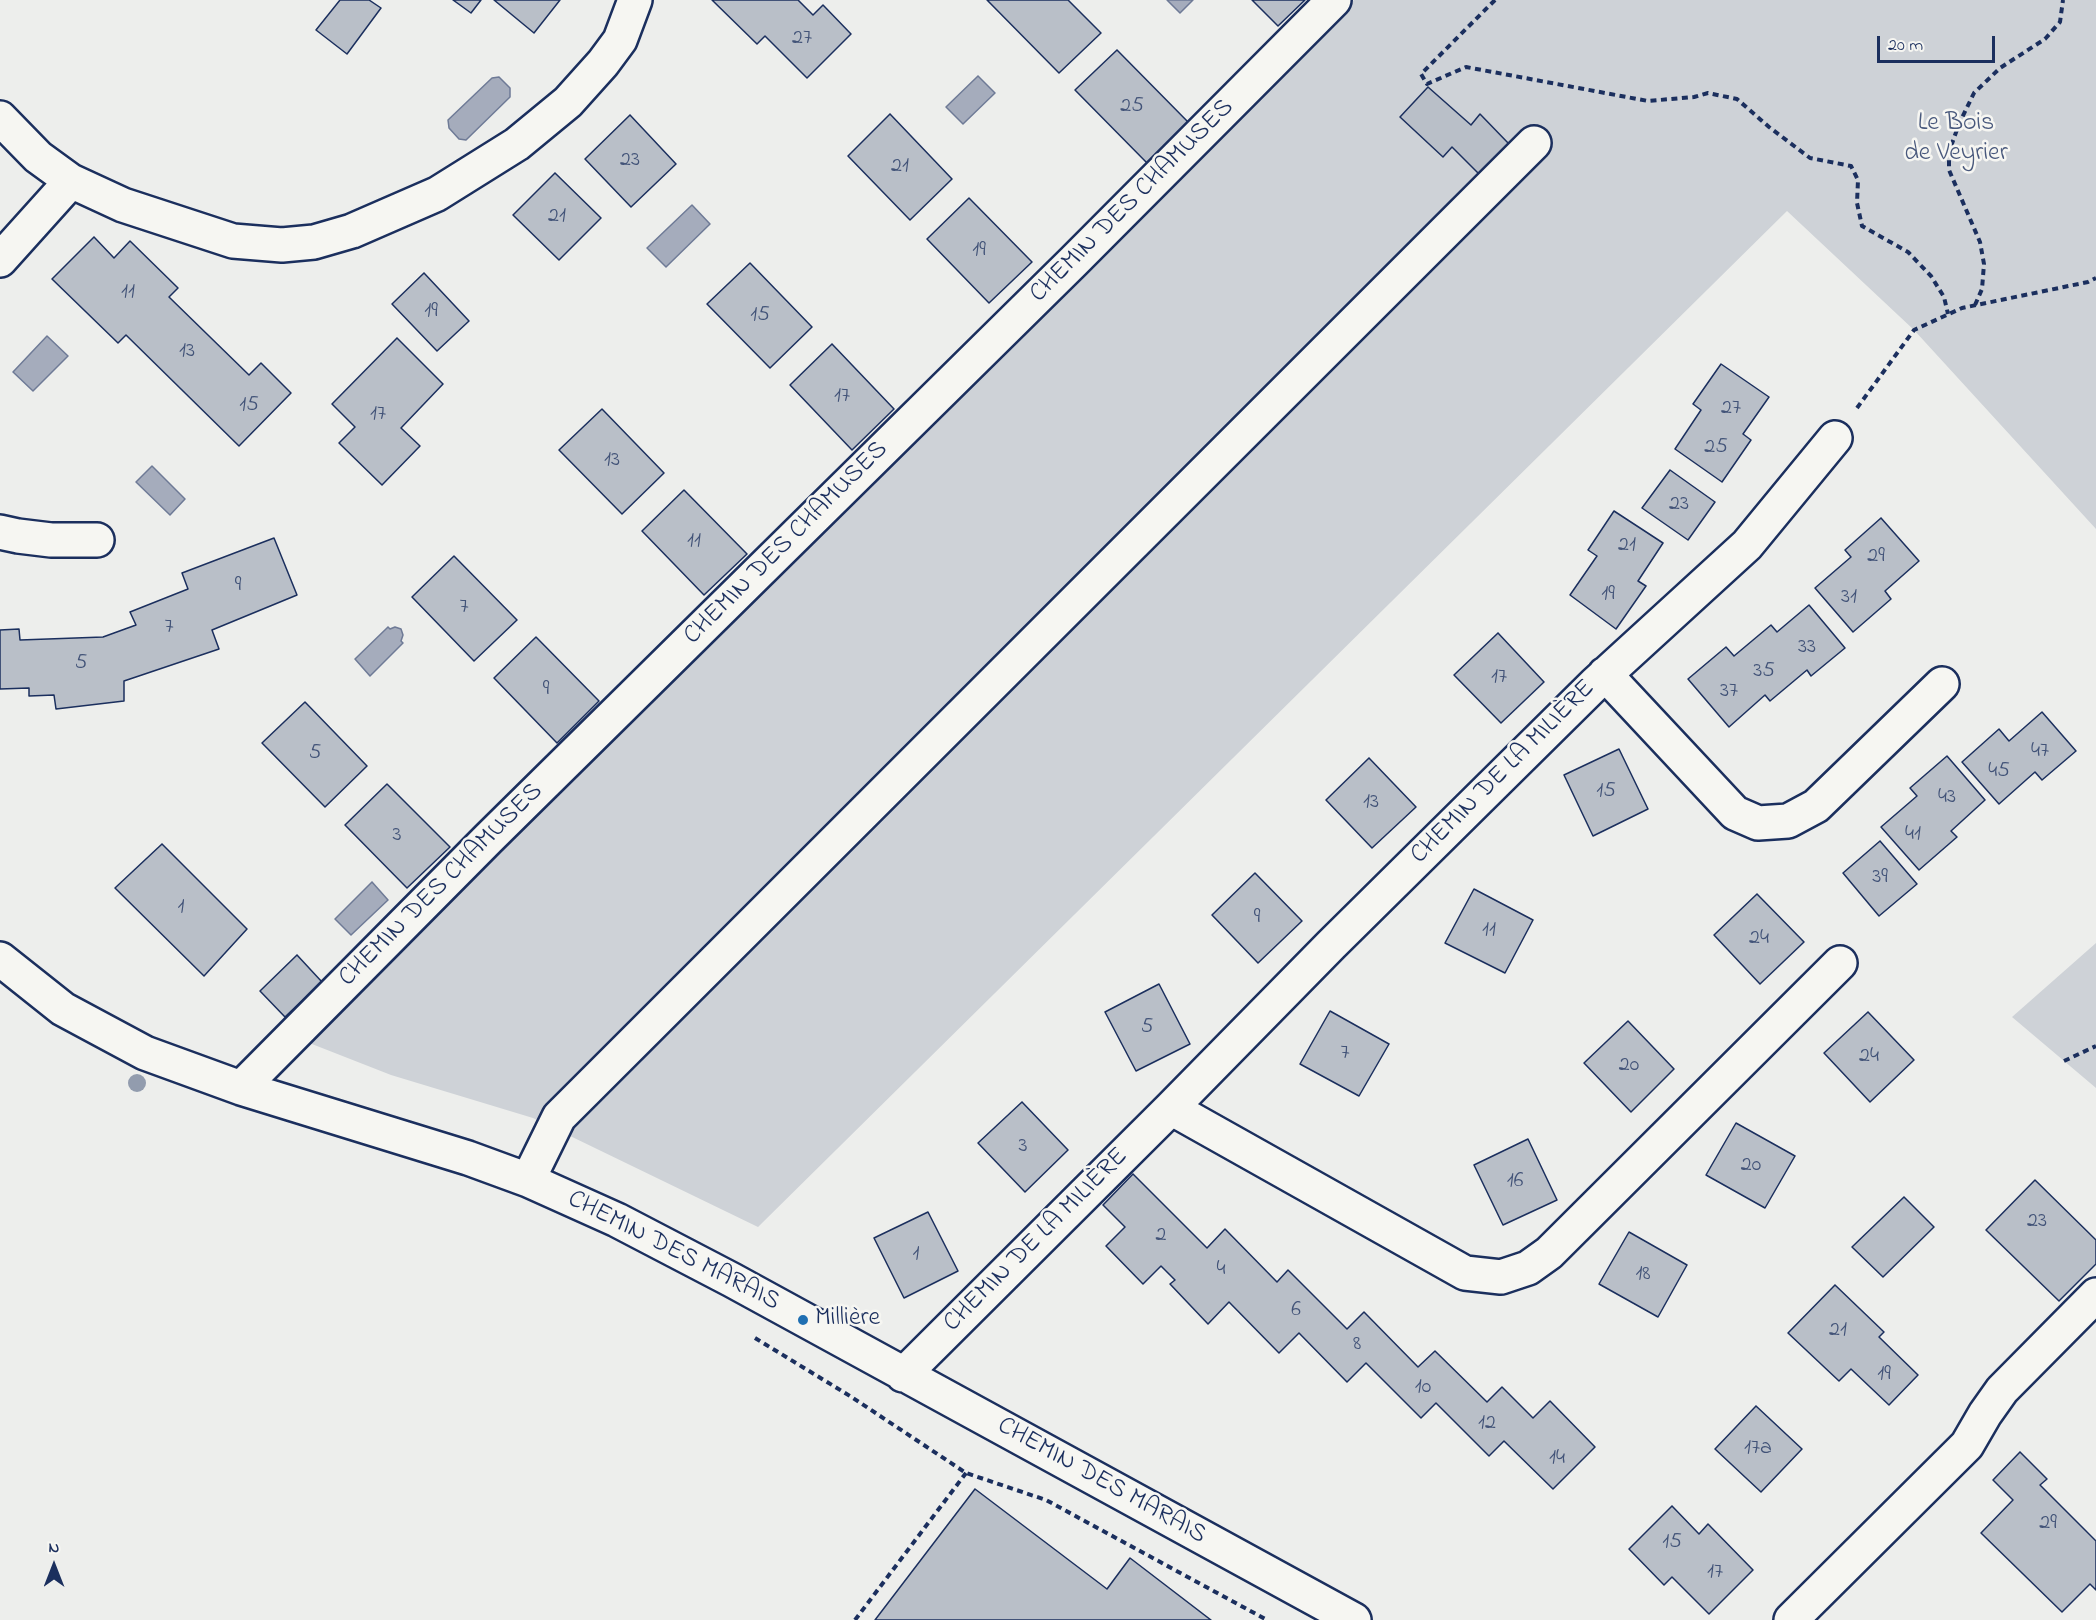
<!DOCTYPE html>
<meta charset="utf-8">
<style>
body{margin:0}
#map{position:relative;width:2096px;height:1620px;overflow:hidden;background:#edeeec;font-family:"Indie Flower",sans-serif}
canvas{display:block}
.north{position:absolute;left:24px;top:1536px;width:60px;height:60px;-webkit-text-stroke:4px #f6f6f2;paint-order:stroke;rotate:0deg;font-size:16px;font-weight:700;line-height:24px;text-align:center;color:#1b2f5e}
.north::after{content:'';display:block;margin:auto;width:21px;height:27px;background:#1b2f5e;clip-path:polygon(50% 0,100% 100%,50% 72%,0 100%)}
.scale{position:absolute;left:1877px;top:36px;width:118px;height:27px;box-sizing:border-box;border:3px solid #1b2f5e;border-top:0;padding-left:8px;font-size:18px;line-height:21px;white-space:nowrap;color:#1b2f5e;-webkit-text-stroke:4px #f6f6f2;paint-order:stroke}
</style>
<div id="map">
<canvas width="2096" height="1620"></canvas>
<div class="north">N</div>
<div class="scale">20 m</div>
</div>
<script>
const context = document.querySelector('canvas').getContext('2d');
context.lineJoin = 'round';
function fillPath(path, color) { context.fillStyle = color; context.fill(path, 'evenodd'); }
const shape = rows => new Path2D(rows.map(r => 'M' + r).join(''));
function strokePath(path, color, width, dash) { context.strokeStyle = color; context.lineWidth = width; context.lineCap = dash ? 'butt' : 'round'; context.setLineDash(dash || []); context.stroke(path); }
function write(font, color, halo, rows, align = 'center') {
  context.font = font + ' "Indie Flower",sans-serif'; context.lineWidth = 5; context.setLineDash([]); context.textBaseline = 'middle'; context.strokeStyle = halo; context.fillStyle = color; for (const [text, x, y, turn = 0] of rows) {
    context.save(); context.translate(x, y); context.rotate((+turn || 0) * Math.PI / 180); context.textAlign = isNaN(turn) ? turn : align; if (halo) context.strokeText(text, 0, 0); context.fillText(text, 0, 0); context.restore();
  }
}
fillPath(shape([
 [1354,0,2096,0,2096,529,1914,330,1787,211,758,1227,533,1118,391,1075,294,1037,488,839],
 [2096,943,2096,1088,2012,1017]
]), '#ced2d7');
const water = shape([
 [1167,0,1193,0,1180,13,1167,0],
 [978,76,995,93,963,124,946,107,978,76],
 [499,77,510,88,510,97,466,140,459,139,449,128,448,120,492,78,499,77],
 [692,205,710,224,666,267,647,248,692,205],
 [47,336,68,356,33,391,13,372,47,336],
 [152,466,185,499,170,515,136,482,152,466],
 [388,627,390,629,395,627,401,629,403,635,401,641,403,643,370,676,355,659,388,627],
 [372,882,388,900,351,935,335,919,372,882]
]);
fillPath(water, '#a5acbc');
strokePath(water, '#6e7a96', 1.5);
const building = shape([
 [340,0,369,0,381,8,347,54,316,30,340,0],
 [453,0,481,0,471,13,453,0],
 [494,0,560,0,534,33,494,0],
 [712,0,798,0,813,15,823,5,851,34,807,78,765,36,757,44,712,0],
 [987,0,1068,0,1101,33,1059,73,987,0],
 [1252,0,1305,0,1278,26,1252,0],
 [1117,50,1190,124,1148,164,1075,90,1117,50],
 [1428,87,1471,125,1480,114,1509,144,1479,174,1452,147,1443,157,1400,117,1428,87],
 [890,114,952,179,910,220,848,156,890,114],
 [630,115,676,164,631,207,585,159,630,115],
 [555,173,601,218,559,260,513,215,555,173],
 [969,198,1032,262,989,303,927,239,969,198],
 [94,237,114,258,130,241,178,288,169,297,249,375,261,363,291,393,239,446,126,335,118,343,52,279,94,237],
 [750,263,812,327,770,368,707,304,750,263],
 [424,273,469,321,437,351,392,304,424,273],
 [397,338,443,384,401,428,420,446,382,485,339,443,355,427,332,404,397,338],
 [832,344,894,409,852,450,790,385,832,344],
 [1721,364,1769,397,1743,434,1751,440,1722,482,1675,449,1701,410,1693,404,1721,364],
 [602,409,664,473,622,514,559,450,602,409],
 [1670,470,1715,502,1688,540,1642,508,1670,470],
 [684,490,747,554,704,595,642,531,684,490],
 [1614,511,1663,543,1638,581,1646,586,1616,629,1570,595,1597,556,1588,550,1614,511],
 [1881,518,1919,561,1885,591,1891,599,1853,632,1815,588,1851,557,1845,550,1881,518],
 [274,538,297,595,212,630,219,649,124,681,124,701,56,709,54,695,29,696,29,688,0,689,0,630,19,629,20,640,103,637,136,625,130,612,188,589,182,573,274,538],
 [454,556,517,620,474,661,412,597,454,556],
 [1809,605,1845,648,1811,676,1807,670,1770,701,1765,695,1729,727,1688,679,1726,647,1734,656,1771,625,1777,632,1809,605],
 [1498,633,1544,682,1501,723,1454,675,1498,633],
 [536,637,599,701,557,743,494,678,536,637],
 [305,702,367,766,325,807,262,743,305,702],
 [2042,712,2076,751,2042,780,2035,772,1999,804,1962,762,1999,729,2009,741,2042,712],
 [1619,749,1648,809,1593,836,1564,775,1619,749],
 [1947,756,1985,800,1951,831,1957,837,1919,870,1881,827,1917,796,1910,788,1947,756],
 [1369,758,1416,807,1372,848,1326,800,1369,758],
 [387,784,450,847,407,888,345,825,387,784],
 [1880,841,1917,884,1879,916,1843,873,1880,841],
 [162,844,247,929,204,976,115,888,162,844],
 [1255,873,1302,921,1258,963,1212,915,1255,873],
 [1474,889,1533,920,1505,973,1445,943,1474,889],
 [1757,894,1804,942,1760,984,1714,935,1757,894],
 [297,955,322,982,285,1017,260,991,297,955],
 [1159,984,1190,1044,1136,1071,1105,1012,1159,984],
 [1330,1011,1389,1044,1359,1096,1300,1064,1330,1011],
 [1868,1012,1914,1060,1870,1102,1824,1053,1868,1012],
 [1628,1021,1674,1069,1631,1112,1584,1063,1628,1021],
 [1022,1102,1068,1150,1025,1192,978,1143,1022,1102],
 [1736,1123,1795,1156,1765,1208,1706,1175,1736,1123],
 [1528,1139,1557,1200,1503,1225,1474,1165,1528,1139],
 [1133,1174,1207,1248,1225,1229,1277,1282,1288,1270,1347,1329,1364,1312,1418,1367,1435,1351,1487,1402,1502,1387,1533,1418,1550,1401,1595,1447,1553,1489,1504,1441,1489,1456,1436,1403,1421,1418,1366,1363,1347,1382,1299,1333,1279,1353,1229,1302,1208,1324,1170,1284,1175,1280,1161,1266,1143,1284,1106,1246,1125,1227,1103,1205,1133,1174],
 [2035,1180,2096,1240,2096,1264,2059,1301,1986,1230,2035,1180],
 [1904,1197,1934,1227,1883,1277,1852,1247,1904,1197],
 [928,1212,958,1271,904,1298,874,1238,928,1212],
 [1629,1232,1687,1265,1658,1317,1599,1284,1629,1232],
 [1835,1285,1884,1332,1879,1337,1918,1375,1889,1405,1851,1369,1839,1381,1788,1333,1835,1285],
 [1756,1406,1802,1449,1761,1492,1715,1449,1756,1406],
 [2020,1452,2047,1479,2040,1485,2096,1541,2096,1590,2090,1584,2062,1612,1981,1533,2013,1500,1993,1480,2020,1452],
 [975,1489,1107,1589,1130,1558,1211,1620,875,1620,975,1489],
 [1672,1506,1699,1534,1708,1524,1753,1570,1709,1614,1672,1577,1664,1585,1629,1549,1672,1506]
]);
fillPath(building, '#b9bfc8');
strokePath(building, '#1b2f5e', 1.5);
const minor = shape([
 [0,118,38,157,71,181,123,205,233,241,282,245,314,242,352,231,437,194,517,144,568,102,603,63,620,40,635,0],
 [0,260,71,181],
 [0,532,18,536,51,540,97,540],
 [1605,674,1735,813,1758,823,1788,821,1816,806,1942,684],
 [0,959,63,1009,145,1053,241,1088,468,1158,528,1180,617,1220,732,1280,1354,1620],
 [241,1088,488,839,1074,261,1334,0],
 [1171,1108,1465,1273,1501,1277,1528,1268,1549,1253,1840,963],
 [528,1180,559,1117,1534,143],
 [903,1375,1171,1108,1331,945,1595,684,1747,545,1835,438],
 [1791,1620,1967,1445,1985,1414,2002,1390,2096,1295]
]);
strokePath(minor, '#1b2f5e', 38);
strokePath(shape([
 [1495,0,1421,74,1427,84,1466,67,1648,101,1694,97,1708,93,1737,99,1769,127,1810,158,1851,166,1858,180,1857,203,1862,226,1908,252,1931,276,1944,297,1948,314],
 [1975,305,1982,289,1984,264,1980,242,1949,170,1949,152,1959,124,1974,93,2000,68,2045,39,2060,22,2063,0],
 [1857,408,1914,330,1962,308,2088,282,2096,278],
 [2064,1061,2096,1046],
 [755,1338,850,1396,966,1473,1046,1500,1267,1620],
 [855,1620,966,1473]
]), '#1b2f5e', 4, [6, 4.5]);
strokePath(minor, '#f6f6f2', 33);
context.fillStyle = '#929cae';
for (const [x, y] of [
 [137,1083]
]) { context.beginPath(); context.arc(x, y, 9, 0, 2 * Math.PI); context.fill(); }
for (const [x, y, r, color] of [
 [803,1320,6,"#1f6fb2"]
]) { const dot = new Path2D(); dot.arc(x, y, r, 0, 2 * Math.PI); context.fillStyle = color; context.fill(dot); strokePath(dot, '#f6f6f2', 2); }
write('22px', '#425378', null, [
 ["27",802,39],
 ["25",1132,107],
 ["23",630,161],
 ["21",900,167],
 ["21",557,217],
 ["19",979,251],
 ["11",128,293],
 ["19",431,312],
 ["15",760,316],
 ["13",187,352],
 ["17",842,397],
 ["15",249,406],
 ["27",1731,409],
 ["17",378,415],
 ["25",1716,448],
 ["13",612,461],
 ["23",1679,505],
 ["11",694,542],
 ["21",1627,546],
 ["29",1876,557],
 ["9",238,586],
 ["19",1608,595],
 ["31",1849,598],
 ["7",464,608],
 ["7",169,628],
 ["33",1807,648],
 ["5",81,664],
 ["35",1764,672],
 ["17",1499,678],
 ["9",546,690],
 ["37",1729,692],
 ["47",2040,752],
 ["5",315,754],
 ["45",1999,772],
 ["15",1606,792],
 ["43",1947,798],
 ["13",1371,803],
 ["41",1913,835],
 ["3",397,836],
 ["39",1880,878],
 ["1",181,908],
 ["9",1257,918],
 ["11",1489,931],
 ["24",1759,939],
 ["5",1147,1028],
 ["7",1345,1054],
 ["24",1869,1057],
 ["20",1629,1066],
 ["3",1023,1147],
 ["20",1751,1166],
 ["16",1515,1182],
 ["23",2037,1222],
 ["2",1161,1236],
 ["1",916,1255],
 ["4",1221,1270],
 ["18",1643,1275],
 ["6",1296,1311],
 ["21",1838,1331],
 ["8",1357,1345],
 ["19",1884,1375],
 ["10",1423,1388],
 ["12",1487,1424],
 ["17a",1758,1449],
 ["14",1557,1459],
 ["29",2048,1524],
 ["15",1672,1543],
 ["17",1715,1573]
]);
write('26px', '#48587c', '#f6f6f2', [
 ["Le Bois",1956,125],
 ["de Veyrier",1956,155]
]);
write('26px', '#1b2f5e', '#f6f6f2', [
 ["CHEMIN DES CHAMUSES",1133,202,-45],
 ["CHEMIN DES CHAMUSES",787,544,-45],
 ["CHEMIN DE LA MILIÈRE",1504,773,-45],
 ["CHEMIN DES CHAMUSES",442,886,-45],
 ["CHEMIN DE LA MILIÈRE",1037,1241,-45],
 ["CHEMIN DES MARAIS",673,1252,27],
 ["CHEMIN DES MARAIS",1101,1482,29]
]);
write('26px', '#1b2f5e', '#f6f6f2', [
 ["Millière",815,1320]
], 'left');
</script>
